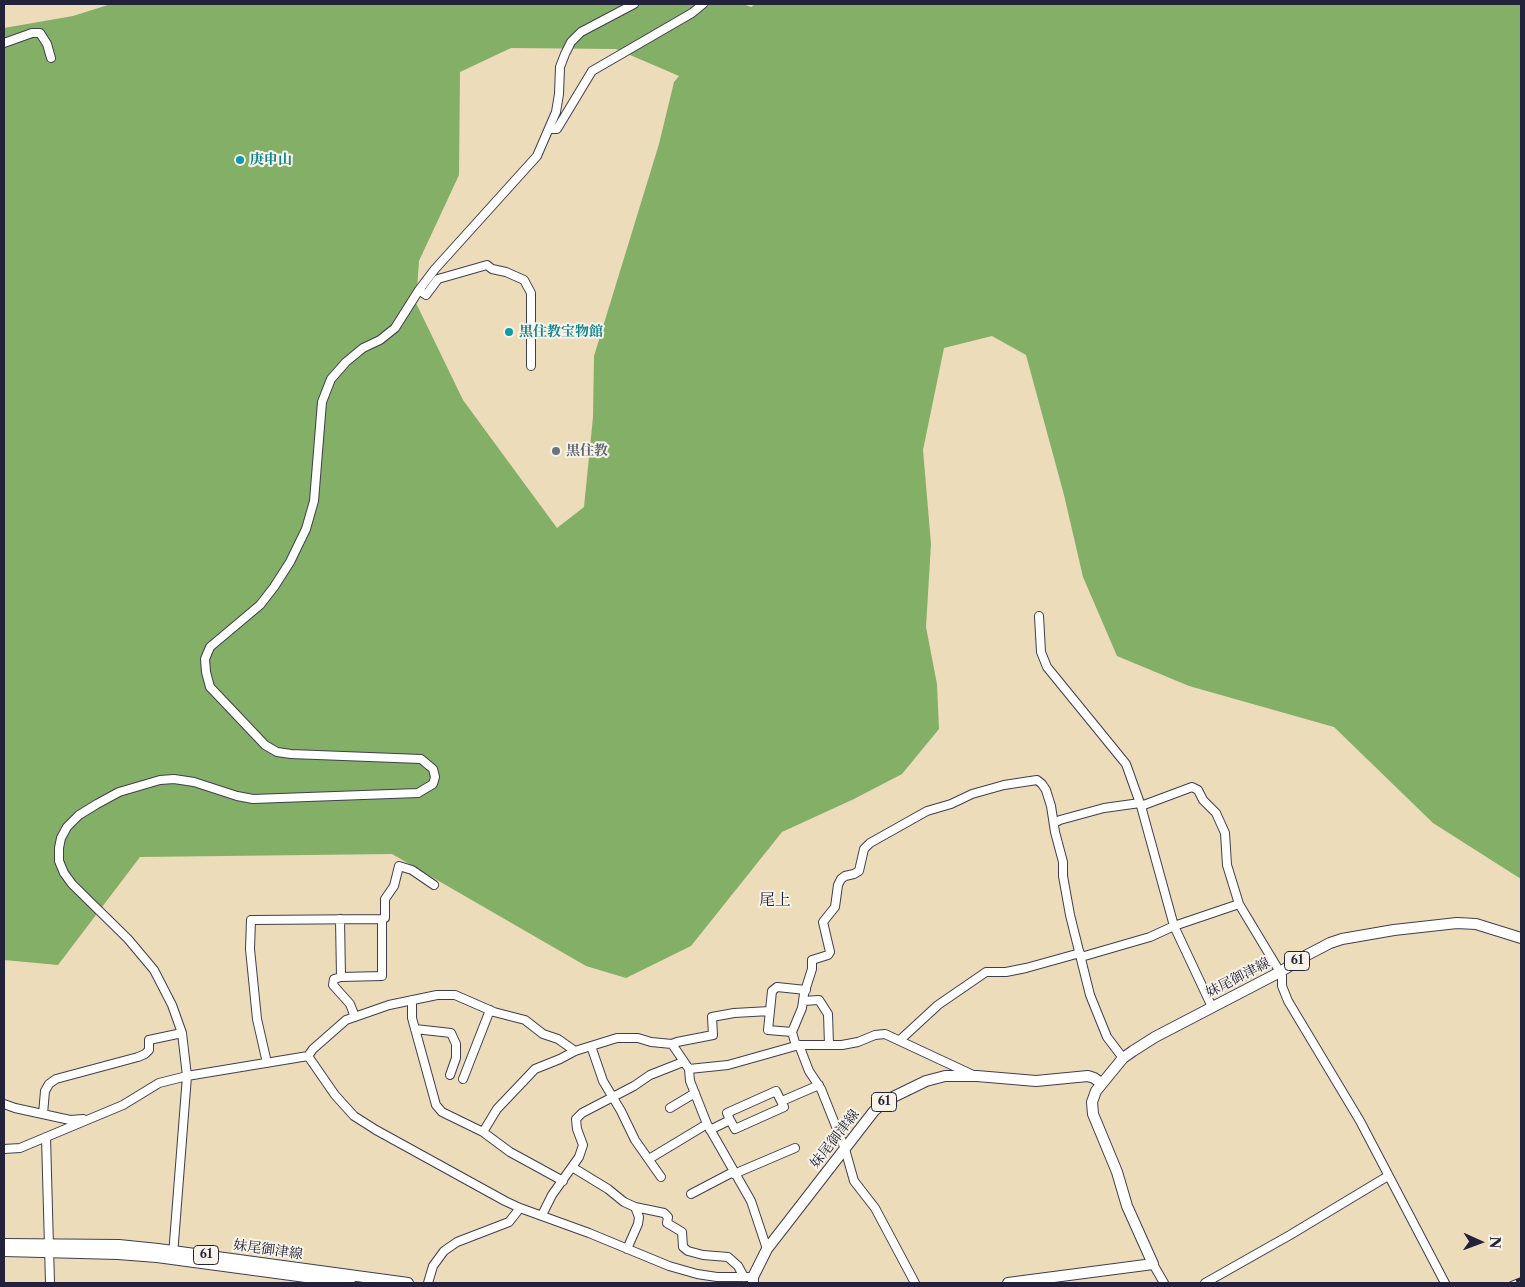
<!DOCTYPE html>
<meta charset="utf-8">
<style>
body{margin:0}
#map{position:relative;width:1525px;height:1287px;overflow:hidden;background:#eddcba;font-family:"Libre Caslon Text",serif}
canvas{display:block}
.frame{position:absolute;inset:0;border:5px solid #22223b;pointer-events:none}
.north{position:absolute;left:1455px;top:1217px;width:50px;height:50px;-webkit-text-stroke:4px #f7f3e8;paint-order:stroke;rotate:92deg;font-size:14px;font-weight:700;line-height:20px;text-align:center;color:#22223b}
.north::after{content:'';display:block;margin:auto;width:18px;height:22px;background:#22223b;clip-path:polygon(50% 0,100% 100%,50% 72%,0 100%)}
</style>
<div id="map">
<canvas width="1525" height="1287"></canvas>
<div class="frame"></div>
<div class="north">N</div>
</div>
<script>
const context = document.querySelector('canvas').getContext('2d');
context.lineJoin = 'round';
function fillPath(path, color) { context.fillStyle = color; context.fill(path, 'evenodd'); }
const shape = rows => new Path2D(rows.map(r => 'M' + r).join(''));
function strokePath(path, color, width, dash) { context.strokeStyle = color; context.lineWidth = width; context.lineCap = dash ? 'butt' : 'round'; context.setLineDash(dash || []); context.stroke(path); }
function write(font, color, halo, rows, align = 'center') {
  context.font = font + ' "Libre Caslon Text","Noto Serif JP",serif'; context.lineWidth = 4; context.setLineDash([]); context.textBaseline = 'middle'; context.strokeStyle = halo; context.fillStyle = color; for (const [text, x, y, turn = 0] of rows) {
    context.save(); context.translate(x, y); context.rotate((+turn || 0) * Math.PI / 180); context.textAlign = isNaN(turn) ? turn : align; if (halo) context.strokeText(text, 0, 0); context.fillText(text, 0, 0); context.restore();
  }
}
fillPath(shape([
 [111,4,743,4,751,7,755,4,1521,4,1521,879,1433,823,1334,727,1189,686,1117,656,1083,577,1064,495,1026,355,992,336,944,348,923,450,931,544,926,627,937,684,939,729,902,774,854,799,782,832,691,946,626,978,586,966,392,854,140,857,58,965,4,960,4,28,73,16],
 [511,48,616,49,679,76,674,82,659,144,594,356,593,417,584,507,557,528,463,400,416,303,419,261,459,175,460,72]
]), '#83af67');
const minor = shape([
 [4,43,32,33,40,33,47,44,51,58],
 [549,129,557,129,592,71,692,13,703,4],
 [419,290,426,295,438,279,487,265,492,269,506,272,524,280,531,293,531,366],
 [1039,616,1041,652,1047,667,1126,764,1141,806,1174,926,1212,1007],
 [1141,806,1192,787,1198,790,1203,800,1216,813,1225,833,1227,865,1239,904,1280,972,1282,976,1282,986,1288,1001,1360,1121,1445,1283],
 [1054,823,1060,820,1104,808,1140,803],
 [340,919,341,977,334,979,333,985,350,1004,355,1017],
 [382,919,385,918,385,899,394,886,399,866,412,870,434,885],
 [1081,957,1150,937,1174,926,1239,904],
 [412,1000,412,1018,436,1105,442,1112,483,1132,510,1152,563,1181],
 [803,1001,819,1000,828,1014,829,1045],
 [415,1029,451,1033,456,1044,456,1058,450,1075],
 [792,1032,768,1030,772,991,777,987,806,990],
 [900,1040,938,1005,986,972,1006,972,1026,968,1080,953],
 [672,1044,677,1042,713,1035,712,1017,734,1013,770,1011],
 [799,1045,809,1071,821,1089,845,1149,854,1181,875,1208,915,1283],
 [591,1046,603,1081,621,1111,635,1140,661,1177],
 [796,1046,792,1032,802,1008,804,994,812,969,812,960,828,955,830,952,823,922,835,907,838,885,841,879,845,876,854,874,859,871,864,849,870,843,927,811,951,804,972,794,1004,785,1037,780,1042,784,1046,790,1051,806,1055,832,1063,862,1063,876,1070,915,1090,995,1107,1037,1123,1058],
 [308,1056,335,1095,354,1116,376,1130,505,1201,520,1208,589,1233,669,1266,697,1274,717,1277,753,1277],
 [267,1063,257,1019,250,949,251,920,382,919,382,976,341,977],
 [689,1069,728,1065,799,1045,842,1045,858,1042,875,1035,885,1034,973,1075],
 [463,1079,490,1010],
 [782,1101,819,1085],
 [4,1104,15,1108,70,1120,83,1119],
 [670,1108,695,1093],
 [43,1114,45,1091,49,1084,56,1079,138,1057,145,1054,149,1050,149,1040,182,1033],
 [710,1130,730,1120,735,1129,784,1107,776,1091,727,1113,730,1120],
 [483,1132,497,1109,535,1069,560,1059,575,1051,617,1038,638,1038,651,1042,672,1044,689,1069,690,1081,707,1124,751,1201,767,1249],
 [46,1137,50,1283],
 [4,1149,20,1148,123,1105,159,1083,187,1076,308,1056,313,1049,346,1020,389,1005,437,995,455,995,494,1012,525,1020,543,1034,558,1039,575,1051],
 [649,1159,707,1124],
 [572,1167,608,1189,624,1202,635,1207,639,1217,638,1224,627,1249],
 [734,1174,795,1148],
 [691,1194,733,1172],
 [635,1207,664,1213,668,1217,667,1223,682,1232,683,1247,688,1251,703,1255,728,1257,738,1266,744,1277],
 [542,1215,552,1195,579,1157,583,1145,577,1129,576,1119,582,1113,634,1086,650,1075,683,1062],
 [173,1255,187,1076,182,1033,172,1005,154,970,128,939,72,884,64,873,59,861,59,848,61,838,67,827,79,815,97,804,119,792,160,780,174,779,194,782,237,796,253,799,418,793,433,784,435,777,433,769,421,759,291,754,277,752,265,745,210,687,206,672,205,659,210,647,260,605,274,587,290,562,306,529,314,501,322,402,331,379,346,362,363,348,380,340,395,328,419,290,435,269,537,156,556,112,559,94,560,67,565,54,571,42,581,32,634,4],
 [1153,1264,1164,1283],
 [428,1283,433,1266,444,1251,457,1242,509,1222,520,1208],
 [1205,1283,1290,1235,1388,1176]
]);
const major = shape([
 [4,1244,119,1245,158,1249,408,1283],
 [4,1251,118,1254,157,1257,350,1283],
 [753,1283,753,1277,767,1249,874,1111,887,1100,926,1081,945,1076,977,1076,1036,1081,1088,1076,1094,1078,1101,1083],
 [1008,1283,1153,1264,1127,1206,1117,1172,1093,1114,1092,1102,1096,1091,1123,1058,1133,1051,1155,1037,1280,972,1307,955,1330,943,1342,939,1394,930,1457,923,1476,924,1521,938]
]);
strokePath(minor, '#403e4e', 10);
strokePath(major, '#403e4e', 12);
strokePath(minor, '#fff', 8);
strokePath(major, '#fff', 10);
const rail = shape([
 [1511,1283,1521,1279]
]);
strokePath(rail, '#22223b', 4);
strokePath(rail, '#f7f3e8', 2, [5.5]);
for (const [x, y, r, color] of [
 [240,160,5,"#0f9aa8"],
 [509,332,5,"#0f9aa8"],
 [556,451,5,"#6b7280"]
]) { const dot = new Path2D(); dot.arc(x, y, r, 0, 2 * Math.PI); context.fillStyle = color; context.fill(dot); strokePath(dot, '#f7f3e8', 2); }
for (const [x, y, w] of [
 [1297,961,25],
 [884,1102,25],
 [206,1255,25]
]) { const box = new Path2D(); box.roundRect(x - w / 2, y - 9.5, w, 19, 4); context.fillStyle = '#f7f3e8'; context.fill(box); strokePath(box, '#22223b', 1); }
write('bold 12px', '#22223b', null, [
 ["61",1297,961],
 ["61",884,1102],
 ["61",206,1255]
]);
write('bold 14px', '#0d838f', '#f7f3e8', [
 ["庚申山",250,160],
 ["黒住教宝物館",519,332]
], 'left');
write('bold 14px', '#5b616d', '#f7f3e8', [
 ["黒住教",566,451]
], 'left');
write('14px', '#22223b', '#f7f3e8', [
 ["妹尾御津線",1238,978,-27],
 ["妹尾御津線",835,1139,-52],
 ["妹尾御津線",268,1250,8]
]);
write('16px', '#22223b', '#f7f3e8', [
 ["尾上",775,900]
]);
</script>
